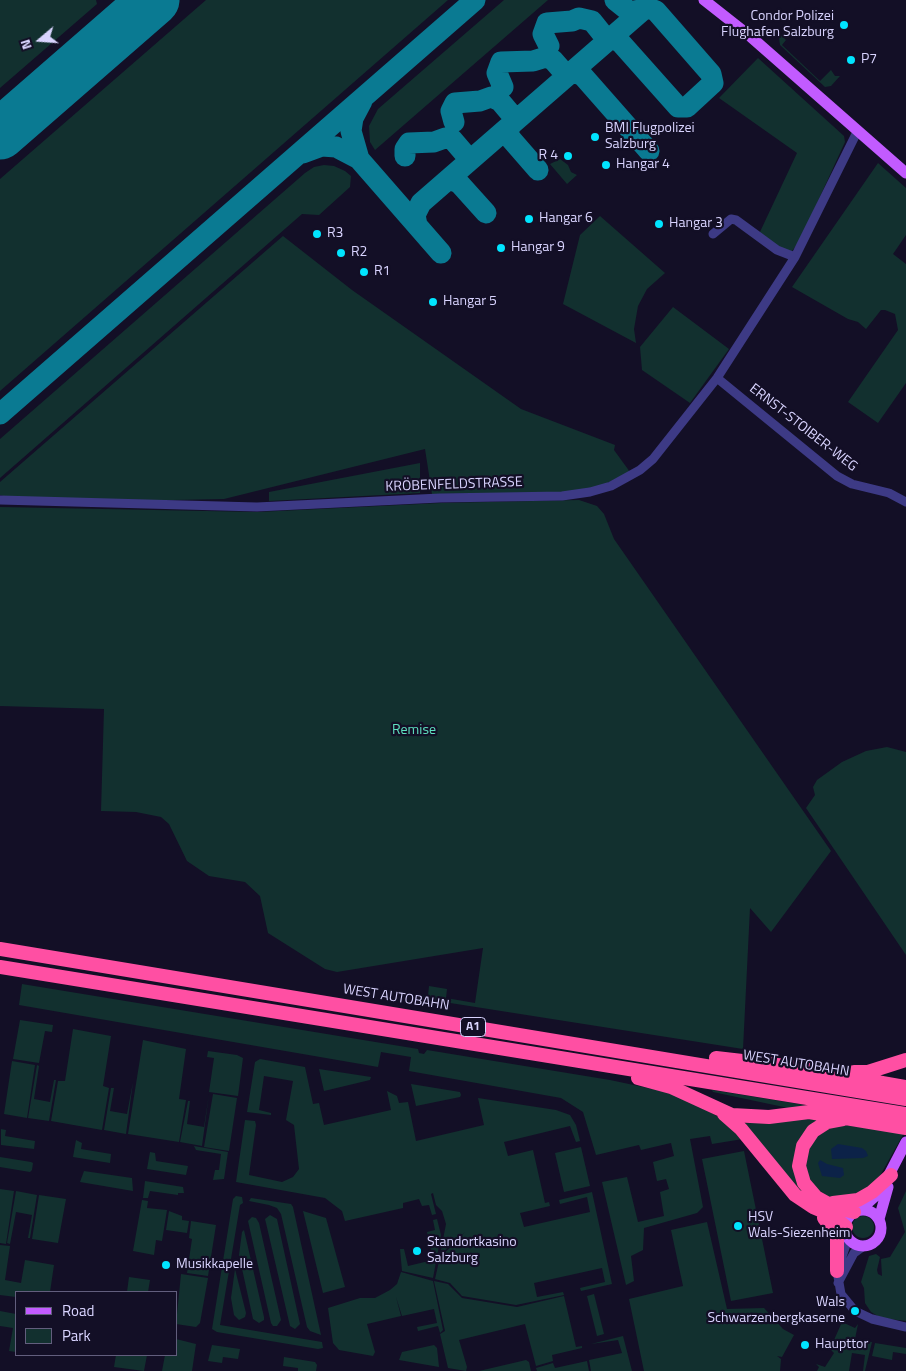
<!DOCTYPE html>
<meta charset="utf-8">
<style>
body{margin:0}
#map{position:relative;width:906px;height:1371px;overflow:hidden;background:#130f26;font-family:"Titillium Web",sans-serif}
canvas{display:block}
.legend{position:absolute;left:15px;top:1291px;width:162px;height:65px;box-sizing:border-box;background:#130f26;border:1px solid #625e7d;margin:0;padding:6px 9px;list-style:none;font-size:15px;color:#d9d4ff}
.legend li{display:flex;align-items:center;gap:10px;height:25px}
.legend b{width:25px;border:1px solid #625e7d}
.north{position:absolute;left:15px;top:15px;width:50px;height:50px;-webkit-text-stroke:4px #130f26;paint-order:stroke;rotate:252deg;font-size:14px;font-weight:700;line-height:20px;text-align:center;color:#d9d4ff}
.north::after{content:'';display:block;margin:auto;width:18px;height:22px;background:#d9d4ff;clip-path:polygon(50% 0,100% 100%,50% 72%,0 100%)}
</style>
<div id="map">
<canvas width="906" height="1371"></canvas>
<ul class="legend">
<li><b style="height:6px;background:#c25bff"></b>Road</li>
<li><b style="height:14px;background:#12302f"></b>Park</li>
</ul>
<div class="north">N</div>
</div>
<script>
const context = document.querySelector('canvas').getContext('2d');
context.lineJoin = 'round';
function fillPath(path, color) { context.fillStyle = color; context.fill(path, 'evenodd'); }
const shape = rows => new Path2D(rows.map(r => 'M' + r).join(''));
function strokePath(path, color, width, dash) { context.strokeStyle = color; context.lineWidth = width; context.lineCap = dash ? 'butt' : 'round'; context.setLineDash(dash || []); context.stroke(path); }
function write(font, color, halo, rows, align = 'center') {
  context.font = font + ' "Titillium Web",sans-serif'; context.lineWidth = 4.5; context.setLineDash([]); context.textBaseline = 'middle'; context.strokeStyle = halo; context.fillStyle = color; for (const [text, x, y, turn = 0] of rows) {
    context.save(); context.translate(x, y); context.rotate((+turn || 0) * Math.PI / 180); context.textAlign = isNaN(turn) ? turn : align; if (halo) context.strokeText(text, 0, 0); context.fillText(text, 0, 0); context.restore();
  }
}
fillPath(shape([
 [0,0,96,0,97,4,0,88],
 [206,0,448,0,0,391,0,179],
 [504,0,548,0,375,150,370,142,369,126,378,109],
 [776,30,786,40,782,45,820,81,831,70,835,76,840,76,831,86,825,87,780,45,779,38,773,34],
 [758,58,844,136,845,142,818,201,801,239,792,251,785,251,759,234,797,153,719,98],
 [560,159,568,165,571,172,577,175,567,184,550,164],
 [878,163,906,188,906,235,893,254,906,264,906,383,878,423,848,402,898,330,895,314,885,310,881,310,866,329,858,322,848,319,792,287],
 [324,165,334,166,345,171,351,176,350,187,319,215,302,214,0,478,0,439,305,173,314,167],
 [600,216,665,273,647,289,638,306,634,329,636,343,563,304,580,235],
 [283,236,352,290,521,409,615,445,614,450,630,472,603,485,581,491,554,493,432,494,425,449,224,499,124,501,7,497,0,495,0,482],
 [673,307,729,349,690,403,642,370,640,347],
 [420,463,420,493,269,501,269,492],
 [579,500,597,506,604,514,614,539,831,851,771,932,750,908,743,1049,393,994,393,991,428,996,429,986,447,989,446,998,475,1003,483,948,337,972,325,969,268,933,260,896,245,882,209,876,187,861,169,824,161,817,136,812,101,811,104,709,0,706,0,507,258,512,441,503],
 [887,747,906,752,906,955,806,808,815,795,813,787,817,780,842,762,866,751],
 [22,984,418,1049,419,1053,424,1054,427,1050,610,1080,662,1091,694,1101,724,1121,743,1139,712,1144,710,1136,690,1139,703,1207,697,1213,644,1228,643,1250,631,1256,634,1281,626,1285,602,1182,627,1177,638,1222,664,1216,660,1192,669,1189,666,1179,657,1181,653,1162,674,1156,671,1143,641,1150,639,1145,596,1155,583,1112,561,1098,409,1071,411,1057,381,1052,378,1067,19,1005],
 [20,1020,53,1025,52,1032,45,1031,39,1063,13,1059],
 [73,1029,111,1036,103,1086,109,1088,102,1130,51,1121,58,1081,65,1081],
 [143,1040,186,1049,179,1099,186,1100,179,1142,128,1134],
 [208,1051,237,1055,243,1058,238,1096,209,1092,214,1058,207,1057],
 [260,1059,305,1067,313,1104,319,1103,324,1125,391,1110,387,1091,397,1096,399,1103,408,1102,416,1141,484,1125,478,1098,556,1110,570,1115,576,1125,580,1141,576,1142,570,1126,504,1142,508,1156,533,1150,545,1203,549,1202,550,1206,520,1213,524,1227,590,1212,587,1197,560,1204,559,1200,592,1192,612,1284,581,1291,580,1288,605,1282,602,1268,534,1283,537,1297,563,1292,564,1295,516,1305,462,1296,450,1283,435,1279,440,1257,453,1245,465,1232,440,1255,446,1224,442,1211,436,1205,433,1193,431,1194,436,1214,432,1215,429,1205,422,1206,419,1199,403,1203,403,1208,345,1221,342,1211,325,1198,236,1182,245,1120,255,1121,256,1125,249,1175,282,1182,293,1177,299,1169,294,1125,286,1120,293,1081,264,1076,259,1110,271,1113,271,1115,247,1112,255,1062],
 [12,1061,35,1065,27,1118,4,1114],
 [37,1065,39,1066,34,1099,50,1102,54,1080,56,1080,49,1121,28,1118],
 [319,1069,371,1077,370,1080,324,1091],
 [133,1082,126,1134,104,1130,111,1088,114,1088,110,1111,127,1114],
 [411,1084,460,1092,461,1095,460,1097,416,1106],
 [712,1090,824,1108,793,1109,713,1092],
 [209,1094,202,1146,180,1142,188,1101,190,1101,187,1124,204,1127],
 [213,1094,237,1098,229,1151,204,1147],
 [825,1117,801,1142,808,1201,737,1119],
 [836,1124,904,1133,877,1181,863,1193,831,1198,815,1188,805,1171,810,1141],
 [1,1129,6,1130,5,1136,35,1141,34,1149,1,1145],
 [76,1140,82,1143,81,1149,111,1154,110,1163,73,1157],
 [194,1146,228,1152,224,1179,213,1180,215,1170,219,1170,221,1154,196,1150],
 [581,1147,590,1186,564,1192,555,1153],
 [744,1151,773,1293,731,1301,702,1159],
 [150,1152,155,1153,156,1161,188,1166,186,1175,147,1169],
 [0,1157,31,1162,33,1163,32,1170,30,1172,0,1167],
 [84,1171,132,1178,133,1191,80,1182],
 [145,1181,183,1187,184,1193,178,1193,178,1195,150,1191,148,1198,143,1198],
 [0,1189,14,1191,6,1244,0,1243],
 [16,1191,37,1195,30,1238,28,1238,32,1215,16,1212,10,1244,7,1243],
 [906,1191,906,1321,881,1318,871,1312,865,1303,864,1288,861,1282,869,1256,876,1254,880,1257,877,1270,878,1274,882,1276,881,1259,890,1257,905,1232,898,1208],
 [39,1195,66,1199,58,1243,32,1239],
 [236,1196,242,1197,243,1203,240,1205,220,1325,322,1342,323,1348,318,1349,217,1332,212,1329,233,1199],
 [251,1198,291,1204,293,1207,321,1335,310,1331,307,1327,281,1214,277,1208,269,1205,249,1201],
 [142,1200,148,1201,147,1208,167,1210,162,1241,156,1240,154,1255,133,1251],
 [169,1211,182,1216,182,1220,189,1221,187,1233,166,1230],
 [303,1211,326,1218,345,1287,323,1293],
 [270,1215,277,1219,300,1324,295,1329,290,1326,266,1223,265,1219],
 '852 1227a11 11 0 1 1 22 0a11 11 0 1 1-22 0Z',
 [252,1217,256,1218,259,1223,281,1320,277,1326,273,1326,271,1323,248,1221],
 [437,1219,441,1235,433,1278,402,1271,400,1249,404,1249,408,1266,433,1260,427,1232,435,1230,433,1220],
 [191,1221,216,1225,208,1276,187,1273,192,1239,189,1238],
 [707,1222,727,1309,764,1308,783,1329,794,1335,782,1357,777,1356,781,1359,780,1371,644,1371,629,1299,683,1286,671,1230],
 [244,1230,264,1317,264,1320,259,1323,253,1319,239,1255,242,1232],
 [0,1245,10,1246,5,1280,21,1283,25,1260,54,1265,50,1292,16,1292,16,1297,0,1295],
 [235,1269,246,1313,245,1317,239,1320,234,1315,231,1298],
 [401,1272,433,1281,443,1330,440,1333,438,1326,418,1331,417,1327,437,1323,434,1309,402,1316,396,1297,401,1316,367,1324,375,1352,373,1356,339,1350,333,1343,328,1308,360,1298,375,1298,390,1290,397,1284],
 [181,1274,208,1278,200,1323,196,1327,176,1324],
 [129,1277,150,1280,148,1292,127,1292],
 [434,1281,448,1284,462,1298,517,1307,564,1296,576,1347,582,1346,582,1348,552,1355,553,1361,536,1366,525,1324,459,1340,467,1367,466,1371,448,1368,440,1334,445,1331],
 [594,1294,604,1334,597,1336,587,1296],
 [0,1311,16,1314,16,1352,9,1351,13,1328,0,1326],
 [842,1322,855,1328,858,1324,855,1339,872,1342,865,1371,863,1371,865,1355,852,1353,849,1371,817,1371,819,1367,816,1364,825,1367,834,1353,830,1349],
 [623,1336,632,1371,591,1371,589,1360,622,1353,618,1340,591,1344],
 [176,1339,196,1344,192,1371,162,1371,165,1355,176,1355],
 [875,1343,906,1348,906,1354,893,1352,892,1360,872,1356],
 [212,1345,240,1349,238,1359,223,1357,222,1363,208,1361],
 [434,1345,437,1348,439,1367,399,1360,402,1352],
 [116,1355,147,1355,144,1371,114,1367],
 [284,1357,315,1362,317,1365,316,1371,298,1371,298,1368,283,1366],
 [526,1360,529,1362,531,1371,479,1371],
 [587,1361,589,1371,537,1371,536,1368,553,1363,555,1368]
]), '#12302f');
fillPath(shape([
 [838,1144,862,1148,866,1151,868,1156,863,1158,832,1159,831,1149],
 [820,1160,827,1164,843,1168,844,1175,840,1178,822,1176,818,1163]
]), '#0c2248');
strokePath(shape([
 [607,41,615,39,621,43,678,107,687,107,713,83,711,74,656,11,649,8,630,12,615,0],
 [549,46,543,34,547,23,572,21,579,18,592,21,608,41],
 [568,74,577,73,583,76,649,151],
 [503,87,497,73,501,62,533,61,546,57,553,60,567,76],
 [454,122,451,111,455,103,480,101,491,97,500,101,516,120],
 [511,124,508,133,511,139,538,170],
 [303,153,322,146,336,147,359,159,351,131,353,118,362,101],
 [405,156,405,149,409,143,434,142,445,138,452,139,470,160],
 [359,159,441,253],
 [445,182,452,180,459,183,486,213],
 [417,225,415,215,421,203,643,10],
 [0,414,475,0]
]), '#0a7a92', 21);
strokePath(shape([
 [0,134,154,0]
]), '#0a7a92', 51);
strokePath(shape([
 [713,234,731,219,736,220,777,250,795,257],
 [717,378,837,476,852,484,889,493,906,502],
 [0,500,257,507,440,498,562,496,590,492,611,486,640,470,653,459,717,378,795,257,858,130],
 [846,1232,847,1242,837,1271,841,1294,855,1311,872,1319,906,1327],
 [838,1283,854,1253,865,1245]
]), '#3d3a85', 9);
strokePath(shape([
 [704,0,751,37,906,173],
 [860,1210,880,1192,906,1142],
 '845 1228a18 18 0 1 1 36 0a18 18 0 1 1-36 0Z',
 [879,1219,888,1187]
]), '#c25bff', 11);
strokePath(shape([
 [0,949,906,1099],
 [0,967,906,1114],
 [716,1058,786,1066,906,1087],
 [854,1072,868,1072,906,1060],
 [638,1078,671,1087,732,1115,769,1117,809,1112,906,1128],
 [724,1114,741,1129,795,1195,813,1207,832,1215,846,1227],
 [843,1119,827,1122,813,1131,803,1146,799,1166,804,1183,816,1197,834,1207,854,1212],
 [833,1203,858,1200,872,1192,891,1175],
 [824,1218,837,1235,837,1271]
]), '#ff4fa3', 14);
for (const [x, y, r, color] of [
 [844,25,5,"#00e5ff"],
 [851,60,5,"#00e5ff"],
 [595,137,5,"#00e5ff"],
 [568,156,5,"#00e5ff"],
 [606,165,5,"#00e5ff"],
 [529,219,5,"#00e5ff"],
 [659,224,5,"#00e5ff"],
 [317,234,5,"#00e5ff"],
 [501,248,5,"#00e5ff"],
 [341,253,5,"#00e5ff"],
 [364,272,5,"#00e5ff"],
 [433,302,5,"#00e5ff"],
 [738,1226,5,"#00e5ff"],
 [417,1251,5,"#00e5ff"],
 [166,1265,5,"#00e5ff"],
 [855,1311,5,"#00e5ff"],
 [805,1345,5,"#00e5ff"]
]) { const dot = new Path2D(); dot.arc(x, y, r, 0, 2 * Math.PI); context.fillStyle = color; context.fill(dot); strokePath(dot, '#130f26', 2); }
for (const [x, y, w] of [
 [473,1027,25]
]) { const box = new Path2D(); box.roundRect(x - w / 2, y - 9.5, w, 19, 4); context.fillStyle = '#130f26'; context.fill(box); strokePath(box, '#d9d4ff', 1); }
write('bold 12px', '#d9d4ff', null, [
 ["A1",473,1027]
]);
write('14px', '#d9d4ff', '#130f26', [
 ["Condor Polizei",834,17,"right"],
 ["Flughafen Salzburg",834,33,"right"],
 ["P7",861,60],
 ["BMI Flugpolizei",605,129],
 ["Salzburg",605,145],
 ["R 4",558,156,"right"],
 ["Hangar 4",616,165],
 ["Hangar 6",539,219],
 ["Hangar 3",669,224],
 ["R3",327,234],
 ["Hangar 9",511,248],
 ["R2",351,253],
 ["R1",374,272],
 ["Hangar 5",443,302],
 ["HSV",748,1218],
 ["Wals-Siezenheim",748,1234],
 ["Standortkasino",427,1243],
 ["Salzburg",427,1259],
 ["Musikkapelle",176,1265],
 ["Wals",845,1303,"right"],
 ["Schwarzenbergkaserne",845,1319,"right"],
 ["Haupttor",815,1345]
], 'left');
write('14px', '#d9d4ff', '#130f26', [
 ["ERNST-STOIBER-WEG",803,428,38],
 ["KRÖBENFELDSTRASSE",454,485,-2],
 ["WEST AUTOBAHN",396,998,9],
 ["WEST AUTOBAHN",796,1064,9]
]);
write('14px', '#5fe0c0', '#130f26', [
 ["Remise",414,731]
]);
</script>
